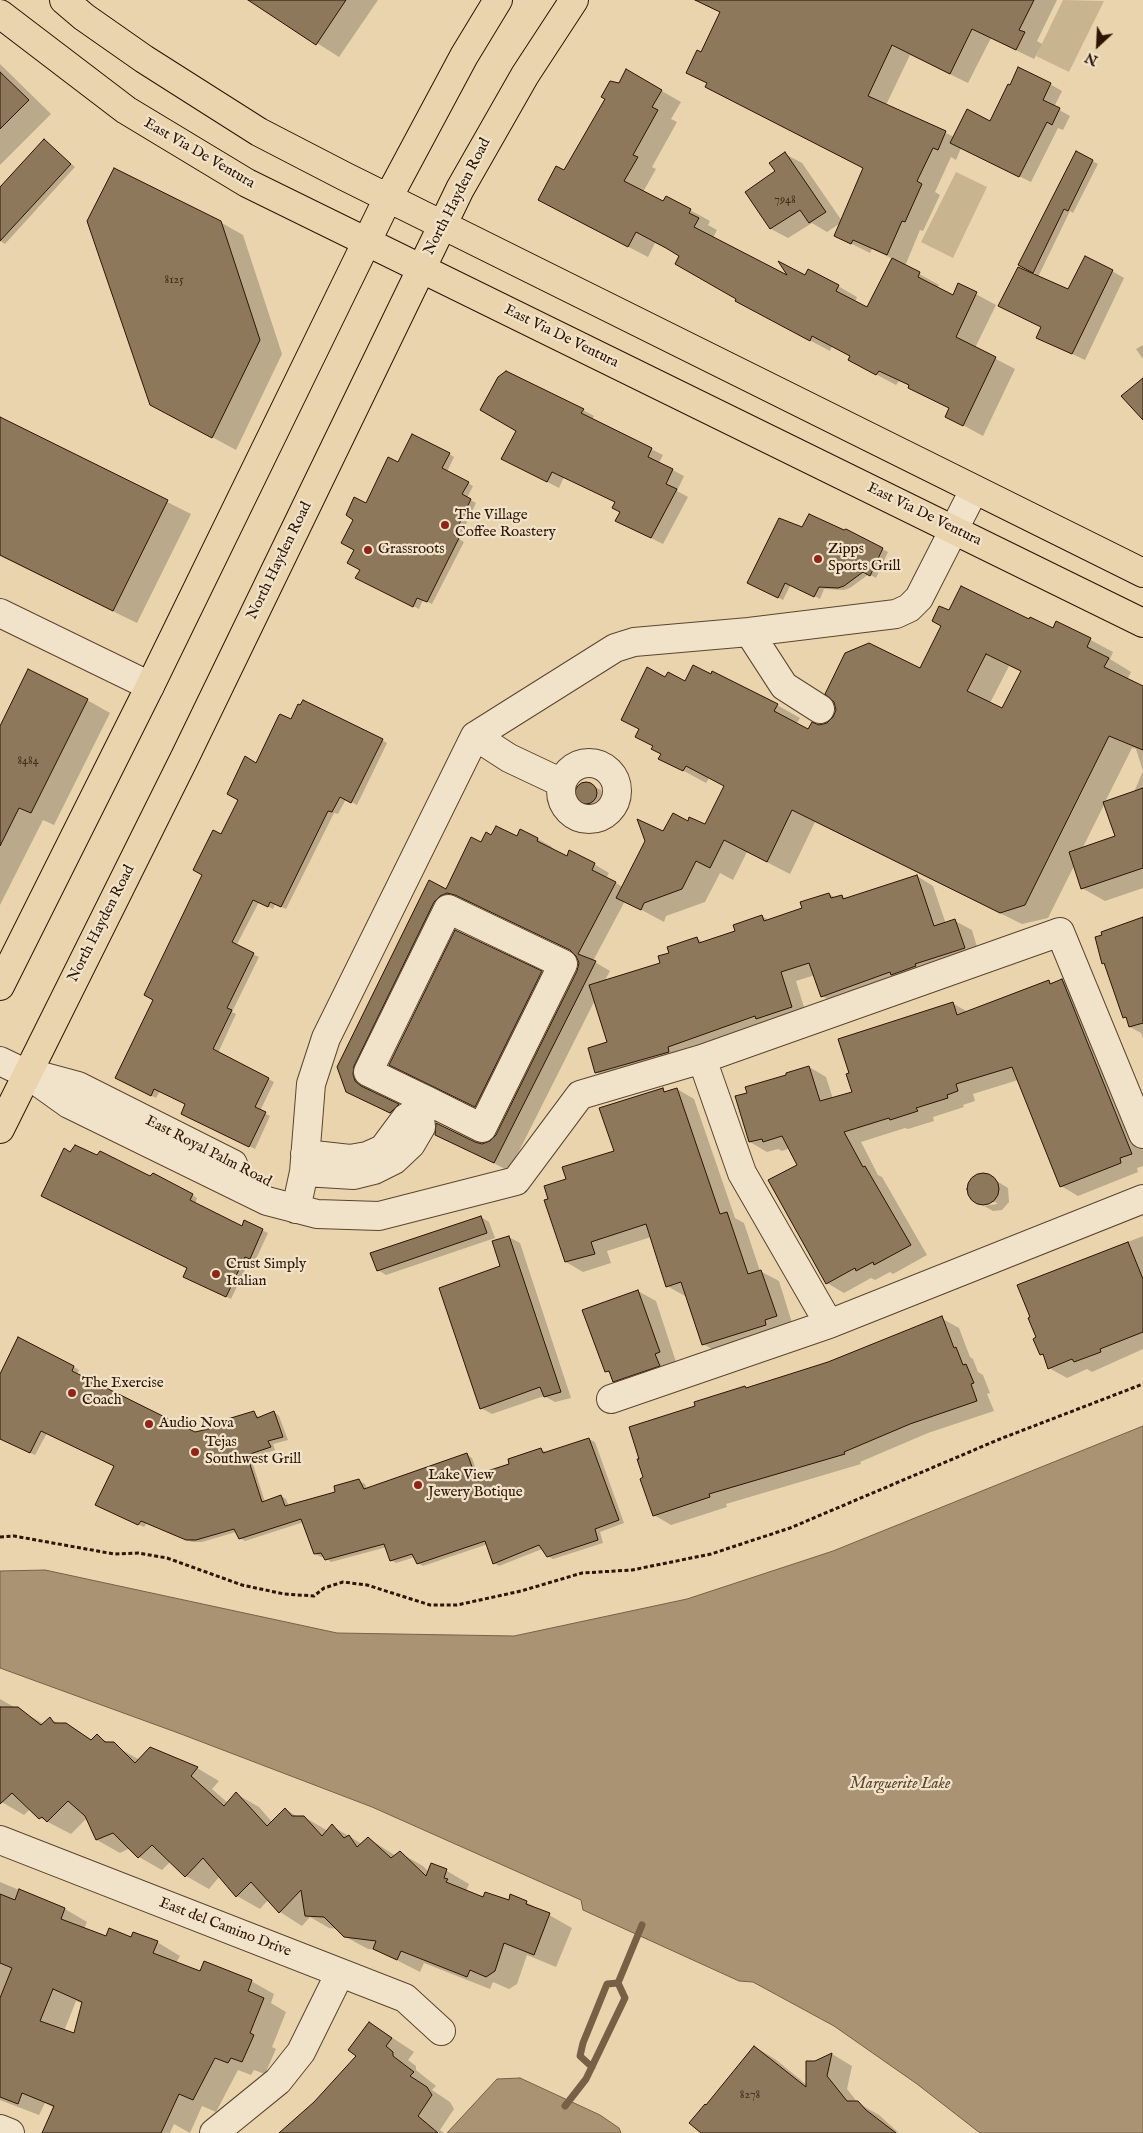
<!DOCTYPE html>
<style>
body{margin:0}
#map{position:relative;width:1143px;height:2133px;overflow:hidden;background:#e9d4ad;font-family:"IM FELL English",serif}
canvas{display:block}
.north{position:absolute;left:1073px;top:20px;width:50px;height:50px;-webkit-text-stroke:4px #f1e3ca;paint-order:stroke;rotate:205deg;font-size:14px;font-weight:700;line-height:20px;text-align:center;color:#2c1503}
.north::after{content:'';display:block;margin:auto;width:18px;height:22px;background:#2c1503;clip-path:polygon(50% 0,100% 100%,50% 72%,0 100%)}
</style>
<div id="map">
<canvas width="1143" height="2133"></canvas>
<div class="north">N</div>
</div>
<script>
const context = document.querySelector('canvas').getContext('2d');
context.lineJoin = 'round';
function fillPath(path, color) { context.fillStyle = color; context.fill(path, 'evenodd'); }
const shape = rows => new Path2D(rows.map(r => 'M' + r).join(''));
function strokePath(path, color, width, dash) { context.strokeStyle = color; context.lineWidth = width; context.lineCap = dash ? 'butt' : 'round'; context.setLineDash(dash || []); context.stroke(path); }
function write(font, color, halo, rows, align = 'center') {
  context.font = font + ' "IM FELL English",serif'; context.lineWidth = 4.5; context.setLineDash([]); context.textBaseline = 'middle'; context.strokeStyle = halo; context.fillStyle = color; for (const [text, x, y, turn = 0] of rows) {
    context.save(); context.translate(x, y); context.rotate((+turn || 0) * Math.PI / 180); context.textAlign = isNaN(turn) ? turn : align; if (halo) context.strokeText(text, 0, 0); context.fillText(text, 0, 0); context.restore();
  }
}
fillPath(shape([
 [1063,0,1104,1,1069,72,1036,56],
 [956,172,987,187,953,258,921,242]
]), '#c9b490');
const water = shape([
 [1143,1426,1143,2133,980,2133,917,2084,834,2026,753,1982,739,1981,583,1910,581,1900,372,1807,181,1734,0,1668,0,1571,45,1570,337,1633,514,1636,687,1599,833,1551,1143,1426],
 [520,2078,600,2115,619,2128,621,2133,447,2133,497,2079,520,2078]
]);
fillPath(water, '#a99373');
strokePath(water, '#776146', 1);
fillPath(shape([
 [267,0,378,0,339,57,262,8],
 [726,0,1057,0,1037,41,1042,44,1034,59,991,38,968,83,910,55,886,105,954,137,991,123,1050,84,1062,91,1054,107,1070,116,1063,130,1058,128,1031,182,961,148,956,160,951,157,935,192,940,195,923,231,920,230,905,266,939,285,937,288,953,296,959,285,996,305,975,348,1015,369,983,436,946,416,950,409,910,386,899,381,896,385,851,361,851,357,832,346,830,351,736,301,738,298,681,256,655,243,648,257,559,211,564,171,606,99,619,84,627,71,681,102,671,119,677,122,652,167,656,169,643,192,664,202,690,210,710,221,708,225,717,230,713,238,791,279,806,277,838,286,857,297,855,302,868,309,893,259,872,249,870,253,836,236,842,222,827,232,812,223,788,238,771,229,746,192,777,172,785,154,802,163,842,221,864,168,725,97,707,87,708,84,688,72,702,53],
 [0,64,51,114,0,165],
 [44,140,75,167,5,244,0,241,0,188],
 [1076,152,1098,164,1073,213,1070,211,1038,277,1068,291,1112,271,1124,278,1085,360,1038,338,1042,327,1035,273,1019,265],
 [220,222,243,235,282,354,236,450,175,417],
 [1143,345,1143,359,1136,349],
 [583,410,594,416,592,420,663,455,659,463,684,476,677,491,688,497,663,544,628,527,616,503,564,477,559,488,514,465],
 [0,418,191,514,137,623,0,556],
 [449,454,454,457,447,472,473,486,467,498,476,503,459,539,464,542,432,604,423,600,419,609,362,581,361,570,355,550,366,505,399,464],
 [803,529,846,530,888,552,876,578,869,574,850,588,844,590,824,589,820,599,791,584,783,600,754,585],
 [949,612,1030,621,1054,629,1057,622,1113,652,1110,659,1131,672,1127,680,1143,689,1143,771,1136,749,1132,748,1105,802,1134,792,1143,771,1143,888,1105,901,1082,888,1075,864,1048,918,1022,924,815,822,790,874,747,852,733,880,720,873,705,902,666,916,664,922,625,901,593,961,610,971,604,982,661,964,670,954,696,938,704,943,737,932,762,916,770,921,804,909,829,894,836,898,842,896,847,899,917,876,933,886,946,924,955,921,972,930,980,957,838,1005,822,996,815,975,796,981,807,1017,613,1082,596,1072,608,1043,595,1000,509,1171,436,1134,483,1145,491,1142,497,1136,578,971,580,963,574,952,471,903,462,901,367,1083,372,1093,412,1113,405,1121,347,1091,338,1067,430,882,447,890,481,844,492,836,538,839,552,847,551,850,567,858,594,864,609,873,606,878,623,887,664,833,688,822,706,826,725,786,709,778,706,783,660,758,662,754,666,678,777,705,800,718,796,724,809,730,827,724,921,670],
 [1009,666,1022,672,1003,709,990,703],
 [1105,803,1116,837,1082,849],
 [87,700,110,713,54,825,43,820,0,905,0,729],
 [291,721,382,740,387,743,357,805,346,799,338,814,334,813,286,909,275,904,273,909,259,902,236,946,259,957,232,1012,236,1014,218,1053,274,1082,260,1111,270,1116,255,1149,188,1116,187,1104,160,1091,156,1098,121,1081,221,836,256,764],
 [587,783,601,790,603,797,599,805,592,807,579,800,576,792,580,785],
 [1143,918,1143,1038,1141,1033,1130,1027,1128,1019,1124,1017,1106,964,1103,963],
 [456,931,553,979,487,1112,402,1071],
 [1062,980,1080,990,1143,1149,1143,1166,1137,1168,1138,1172,1078,1196,1061,1186,1018,1080,973,1094,975,1101,963,1105,964,1107,933,1117,934,1121,908,1129,905,1128,861,1142,878,1175,882,1177,927,1255,893,1274,890,1272,875,1280,871,1278,844,1293,827,1283,799,1165,790,1148,782,1151,778,1149,767,1152,750,1142,748,1094,809,1067,826,1077,833,1099,854,1093,952,1003,968,1012,1049,982,1053,984],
 [677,1089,694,1099,735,1218,744,1223,760,1271,779,1281,793,1326,721,1354,703,1344,687,1295,685,1296,667,1286,651,1237,607,1251,611,1263,583,1272,566,1262,568,1180,616,1152,663,1090,667,1092],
 [71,1153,150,1178,192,1195,197,1198,195,1204,243,1228,245,1222,268,1233,255,1261,250,1259,231,1299,190,1279,188,1268],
 [980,1175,987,1175,1008,1188,1009,1202,1002,1210,993,1211,984,1206,997,1204,996,1202,981,1204,972,1198,969,1188,974,1178],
 [481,1217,489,1222,495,1238,386,1275,378,1270],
 [1143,1236,1143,1349,1092,1372,1087,1369,1067,1378,1049,1368,1045,1357,1041,1354,1031,1318,1018,1285],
 [509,1237,520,1243,571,1398,555,1402,544,1396,492,1414,481,1408,502,1267],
 [638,1291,656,1301,676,1362,671,1363,676,1375,631,1391,614,1381,611,1374,606,1371],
 [941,1318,959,1328,970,1357,973,1359,978,1372,983,1375,990,1393,987,1394,994,1411,928,1433,860,1462,861,1464,726,1504,727,1507,671,1525,654,1515,748,1389,828,1363],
 [74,1367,79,1370,77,1374,195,1434,222,1427,253,1413,260,1418,274,1412,279,1416,288,1440,273,1444,275,1450,251,1458,265,1502,281,1496,286,1499,289,1506,337,1493,359,1481,365,1484,367,1489,467,1455,472,1458,478,1475,511,1465,541,1449,546,1452,589,1439,595,1442,624,1523,600,1532,603,1543,553,1559,547,1556,542,1549,499,1566,494,1563,488,1544,423,1566,418,1563,415,1557,396,1563,391,1560,387,1547,331,1562,324,1556,321,1557,315,1554,304,1522,245,1541,240,1538,236,1532,202,1542,192,1542,147,1523,144,1527,102,1508,116,1466,47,1433,35,1455,0,1438,0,1376],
 [0,1699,44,1724,50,1719,60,1724,66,1724,92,1740,97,1736,140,1760,197,1768,219,1781,212,1789,228,1803,236,1794,259,1807,272,1822,285,1809,298,1817,304,1817,328,1831,332,1826,362,1844,368,1838,396,1856,400,1853,423,1866,429,1872,432,1865,447,1871,469,1884,466,1891,484,1898,526,1902,572,1928,556,1967,527,1955,517,1984,509,1989,493,1982,490,1989,424,1963,420,1972,377,1950,368,1949,344,1936,338,1929,329,1928,310,1917,302,1926,280,1912,268,1900,260,1909,237,1896,220,1876,209,1889,186,1876,171,1861,162,1870,139,1857,130,1848,120,1853,97,1840,87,1818,71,1834,40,1818,30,1809,24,1815,0,1801],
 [0,1882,65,1909,87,1922,84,1929,107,1938,157,1942,180,1956,176,1963,201,1973,251,1981,274,1994,271,2003,286,2012,272,2047,276,2049,265,2074,254,2070,251,2075,238,2070,216,2112,202,2106,190,2133,174,2124,170,2133,56,2133,54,2108,45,2103,39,2115,0,2100],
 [76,2001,83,2004,74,2035,64,2031],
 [370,2023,414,2052,408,2060,416,2066,416,2070,436,2086,432,2090,450,2102,454,2109,440,2130,444,2133,288,2133,358,2055],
 [755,2047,775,2059,807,2085,815,2062,832,2054,852,2066,847,2089,858,2103,879,2115,899,2133,703,2133,707,2106]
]), '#0003');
strokePath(shape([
 [592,2067,580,2056,583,2043,607,1984,618,1983],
 [565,2106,586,2079,625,1998,618,1983,642,1925]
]), '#776146', 7);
const building = shape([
 [248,0,346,0,316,45,248,0],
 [695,0,1034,0,1019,30,1025,32,1016,50,972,29,950,74,892,45,868,96,946,131,938,150,933,148,917,181,922,184,905,222,902,221,887,255,853,240,851,244,834,236,863,168,705,87,707,83,686,73,697,50,701,52,720,12,695,0],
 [1018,67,1051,83,1043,100,1060,108,1052,125,1047,122,1019,177,950,143,967,109,990,121,1008,84,1010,85,1018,67],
 [626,69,662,90,652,107,658,110,633,155,638,157,624,181,663,201,666,196,691,209,689,213,699,218,694,227,787,275,778,261,805,275,808,269,839,285,836,291,867,307,892,258,920,272,918,277,953,295,958,283,977,292,956,337,996,357,963,426,945,417,949,408,908,388,909,385,879,371,876,375,848,360,850,356,812,336,810,341,735,301,736,299,675,264,679,256,666,248,636,232,628,247,538,200,556,166,564,170,605,99,601,97,610,81,619,83,626,69],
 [0,72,29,100,0,129,0,72],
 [44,139,71,164,0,241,0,187,44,139],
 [1076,151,1093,160,1068,211,1064,209,1033,273,1018,265,1076,151],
 [785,152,826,212,809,223,800,210,770,229,745,192,775,171,769,163,785,152],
 [114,168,221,221,260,340,212,438,150,405,87,221,114,168],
 [1085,256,1113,270,1072,354,1036,338,1041,327,998,306,1018,267,1068,289,1085,256],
 [506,371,584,409,581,413,652,448,648,457,673,469,666,484,677,489,651,538,615,521,620,512,612,508,615,502,552,472,547,482,501,459,516,431,480,410,498,377,506,371],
 [1143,378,1143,420,1121,396,1143,378],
 [0,417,168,500,113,611,0,555,0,417],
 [412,434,450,453,442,468,469,482,462,494,471,499,454,535,459,538,427,602,417,598,413,607,355,578,360,570,347,563,354,550,341,543,353,520,346,515,354,497,366,503,388,457,398,462,412,434],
 [809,514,844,530,846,529,883,548,870,576,863,572,844,586,838,588,819,587,814,597,785,583,778,598,747,583,779,518,802,527,809,514],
 [961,586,1029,619,1030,617,1053,628,1056,621,1091,638,1087,647,1109,658,1104,667,1143,686,1143,750,1109,736,1025,905,1000,913,792,810,767,862,724,840,710,868,696,861,682,889,644,903,641,910,616,898,645,841,637,819,663,831,673,813,688,821,689,817,705,824,724,786,686,766,683,771,658,759,661,754,651,749,653,746,635,737,639,729,621,720,647,667,665,677,668,672,685,681,693,665,711,674,712,671,778,704,774,711,808,729,812,722,819,725,827,723,833,717,836,710,834,702,825,694,845,653,869,643,920,668,941,626,932,621,939,606,949,610,961,586],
 [986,654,1021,671,1002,708,967,691,986,654],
 [28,669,88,699,31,813,19,808,0,846,0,726,28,669],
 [303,700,383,739,351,803,340,797,332,812,328,811,281,907,270,902,268,907,253,900,232,942,254,953,227,1008,232,1010,213,1049,269,1078,255,1107,266,1112,249,1147,181,1114,185,1104,154,1089,151,1096,115,1078,153,1000,144,995,202,875,193,870,213,830,221,834,238,800,227,794,245,756,256,763,279,715,280,714,291,719,298,704,300,705,303,700],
 '575 793a11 11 0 1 1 22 0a11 11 0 1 1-22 0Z',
 [1143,788,1143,868,1081,889,1069,852,1115,836,1103,802,1143,788],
 [496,826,517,836,520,829,538,838,537,841,567,856,569,850,595,863,592,870,616,882,578,954,596,961,494,1163,435,1135,436,1123,475,1142,482,1144,490,1141,496,1135,577,971,579,963,576,956,570,950,455,895,447,893,440,896,434,902,354,1066,353,1074,355,1081,361,1086,399,1104,390,1113,346,1092,337,1067,429,880,446,889,471,837,481,842,486,832,491,835,496,826],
 [917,875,934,926,955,919,965,948,915,964,916,966,891,975,890,972,821,997,809,963,781,972,792,1007,756,1019,755,1016,668,1047,669,1052,595,1073,588,1048,607,1042,589,985,660,963,658,956,669,953,667,947,697,937,699,943,735,931,733,925,762,915,764,921,802,908,800,902,829,893,831,898,842,895,843,899,917,875],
 [1143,917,1143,1023,1129,1027,1126,1017,1123,1018,1104,963,1102,964,1095,937,1102,935,1101,932,1143,917],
 [455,930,542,971,475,1107,389,1065,455,930],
 [1062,979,1132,1154,1120,1158,1121,1163,1060,1187,1012,1067,956,1084,958,1091,947,1095,948,1098,916,1108,918,1111,890,1120,889,1118,844,1132,863,1167,865,1166,911,1245,874,1265,873,1262,856,1271,855,1268,826,1284,768,1180,797,1165,782,1136,763,1142,762,1139,749,1142,735,1096,747,1093,745,1087,786,1075,786,1073,809,1066,820,1101,852,1092,846,1074,849,1073,838,1039,953,1002,957,1015,1049,980,1050,984,1062,979],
 [663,1088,664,1092,677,1088,720,1214,727,1212,748,1274,761,1270,777,1316,765,1320,766,1325,702,1345,681,1282,666,1287,646,1224,591,1242,595,1254,565,1262,544,1200,548,1199,544,1186,566,1179,562,1167,614,1151,599,1108,663,1088],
 [75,1145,97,1155,100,1151,150,1176,153,1173,193,1194,190,1200,242,1226,244,1220,263,1229,250,1259,245,1257,226,1297,183,1277,187,1268,41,1196,64,1148,70,1152,75,1145],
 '967 1189a16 16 0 1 1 32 0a16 16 0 1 1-32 0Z',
 [481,1216,487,1233,377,1271,370,1253,481,1216],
 [509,1236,561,1392,544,1397,540,1387,480,1409,439,1288,500,1266,492,1241,509,1236],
 [1128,1242,1143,1279,1143,1332,1100,1349,1101,1352,1074,1362,1072,1359,1048,1369,1043,1354,1040,1355,1033,1339,1036,1337,1028,1318,1030,1317,1017,1285,1128,1242],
 [638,1290,660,1352,655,1354,660,1366,613,1382,609,1371,605,1372,582,1310,638,1290],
 [942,1316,954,1348,956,1347,963,1365,966,1364,974,1383,971,1384,977,1401,910,1424,844,1452,845,1454,709,1494,710,1497,653,1516,640,1479,643,1477,637,1459,639,1459,629,1427,695,1406,694,1402,745,1386,746,1388,828,1362,942,1316],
 [18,1337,74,1366,72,1371,195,1432,221,1426,221,1421,254,1411,257,1418,274,1411,283,1437,268,1441,271,1447,247,1455,262,1502,281,1495,285,1506,335,1492,334,1486,359,1479,364,1489,467,1453,475,1475,509,1464,508,1459,541,1448,543,1453,589,1438,619,1520,595,1529,598,1540,547,1557,539,1545,493,1564,485,1541,417,1564,412,1554,390,1561,384,1544,325,1560,321,1553,314,1554,301,1519,239,1539,234,1529,196,1540,186,1540,141,1521,138,1525,95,1505,114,1466,41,1431,30,1453,0,1439,0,1374,18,1337],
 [0,1707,18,1707,41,1725,50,1717,54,1723,66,1723,91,1740,97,1734,105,1742,114,1742,135,1763,150,1747,198,1767,191,1776,224,1806,236,1792,267,1826,285,1808,292,1816,304,1816,322,1836,332,1824,344,1838,349,1835,357,1847,368,1837,391,1858,400,1851,426,1876,431,1863,447,1869,444,1878,448,1879,446,1882,483,1897,485,1892,509,1900,510,1894,527,1901,526,1904,550,1913,534,1955,504,1943,495,1971,486,1977,470,1970,467,1977,401,1951,397,1960,373,1949,376,1941,344,1937,324,1917,305,1916,301,1890,279,1913,251,1882,236,1897,203,1858,185,1877,152,1845,138,1858,113,1833,96,1840,85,1816,68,1801,47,1822,42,1817,39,1819,12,1793,0,1804,0,1707],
 [19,1889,65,1908,61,1919,106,1936,109,1928,131,1937,133,1932,158,1941,153,1953,200,1971,204,1961,252,1980,248,1991,264,1998,250,2033,254,2035,242,2062,231,2058,228,2063,215,2058,193,2100,179,2094,161,2133,42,2133,54,2106,22,2093,18,2104,0,2097,0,1998,12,1968,0,1963,0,1894,15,1900,19,1889],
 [53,1989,82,2002,74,2033,40,2021,53,1989],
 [369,2022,392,2038,386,2046,393,2052,393,2056,414,2072,410,2076,427,2087,432,2095,418,2116,438,2133,279,2133,314,2102,356,2056,348,2050,369,2022],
 [754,2046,806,2087,806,2061,815,2061,832,2053,827,2076,847,2101,858,2101,866,2110,896,2133,701,2133,689,2123,705,2104,706,2105,754,2046]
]);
fillPath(building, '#8e785b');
strokePath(building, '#2c1503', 1);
const minor = shape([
 [0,613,150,686],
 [749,632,784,686,820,709],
 [475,736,509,758,562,783],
 '561 791a28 28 0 1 1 56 0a28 28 0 1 1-56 0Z',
 [702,1059,742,1173,829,1324,1143,1199],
 [0,1061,27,1074,69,1104,267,1201,317,1214,379,1216,516,1181,580,1095,702,1059,1060,932,1143,1134],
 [41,1076,78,1086,233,1164],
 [419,1110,424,1099,368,1072,448,909,563,964,482,1128,424,1099],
 [304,1172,354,1175,374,1170,394,1160,411,1144,421,1127,419,1110,406,1118,383,1149,367,1156,350,1159,305,1154],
 [296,1209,304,1172,311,1084,326,1038,475,736,615,648,634,642,749,632,896,614,909,608,919,598,974,490],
 [611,1399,829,1324],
 [0,1840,405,1998,441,2031],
 [0,2129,10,2133],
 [214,2133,278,2081,301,2052,340,1973]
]);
const major = shape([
 [64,0,84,17,144,59,259,132,344,176,1143,573],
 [0,14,126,110,247,183,1143,623],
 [0,986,150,686,388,198,464,56,498,0],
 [0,1129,185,757,460,189,525,75,574,0]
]);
strokePath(minor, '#5b452e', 30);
strokePath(major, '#2c1503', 30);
strokePath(shape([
 [0,1537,14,1536,114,1554,138,1553,167,1558,242,1585,284,1594,314,1596,324,1588,343,1582,367,1585,430,1605,457,1605,521,1591,582,1573,632,1570,711,1554,790,1528,1000,1439,1143,1384]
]), '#2c1503', 3, [4, 2.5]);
strokePath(minor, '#f1e3ca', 28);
strokePath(major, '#e9d4ad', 28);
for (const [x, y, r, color] of [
 [445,525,5,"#8f2418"],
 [368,550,5,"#8f2418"],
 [818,559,5,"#8f2418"],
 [216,1274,5,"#8f2418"],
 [72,1393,5,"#8f2418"],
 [149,1424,5,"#8f2418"],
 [195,1452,5,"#8f2418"],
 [418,1485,5,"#8f2418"]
]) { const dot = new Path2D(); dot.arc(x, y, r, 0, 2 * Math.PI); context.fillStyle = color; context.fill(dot); strokePath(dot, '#f1e3ca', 2); }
write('12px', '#442e19', null, [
 ["7948",785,201],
 ["8125",174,281],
 ["8484",28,762],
 ["8278",750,2096]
]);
write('15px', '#2c1503', '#f1e3ca', [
 ["East Via De Ventura",199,154,30],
 ["North Hayden Road",458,197,-63],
 ["East Via De Ventura",561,337,26],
 ["East Via De Ventura",924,515,26],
 ["North Hayden Road",280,561,-64],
 ["North Hayden Road",102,924,-63],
 ["East Royal Palm Road",208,1152,27],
 ["East del Camino Drive",225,1928,21]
]);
write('15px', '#2c1503', '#f1e3ca', [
 ["The Village",455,516],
 ["Coffee Roastery",455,533],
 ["Grassroots",378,550],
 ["Zipps",828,550],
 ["Sports Grill",828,567],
 ["Crust Simply",226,1265],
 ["Italian",226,1282],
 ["The Exercise",82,1384],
 ["Coach",82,1401],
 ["Audio Nova",159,1424],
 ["Tejas",205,1443],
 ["Southwest Grill",205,1460],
 ["Lake View",428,1476],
 ["Jewery Botique",428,1493]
], 'left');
write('italic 16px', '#5e4730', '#f1e3ca', [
 ["Marguerite Lake",900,1785]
]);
</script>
